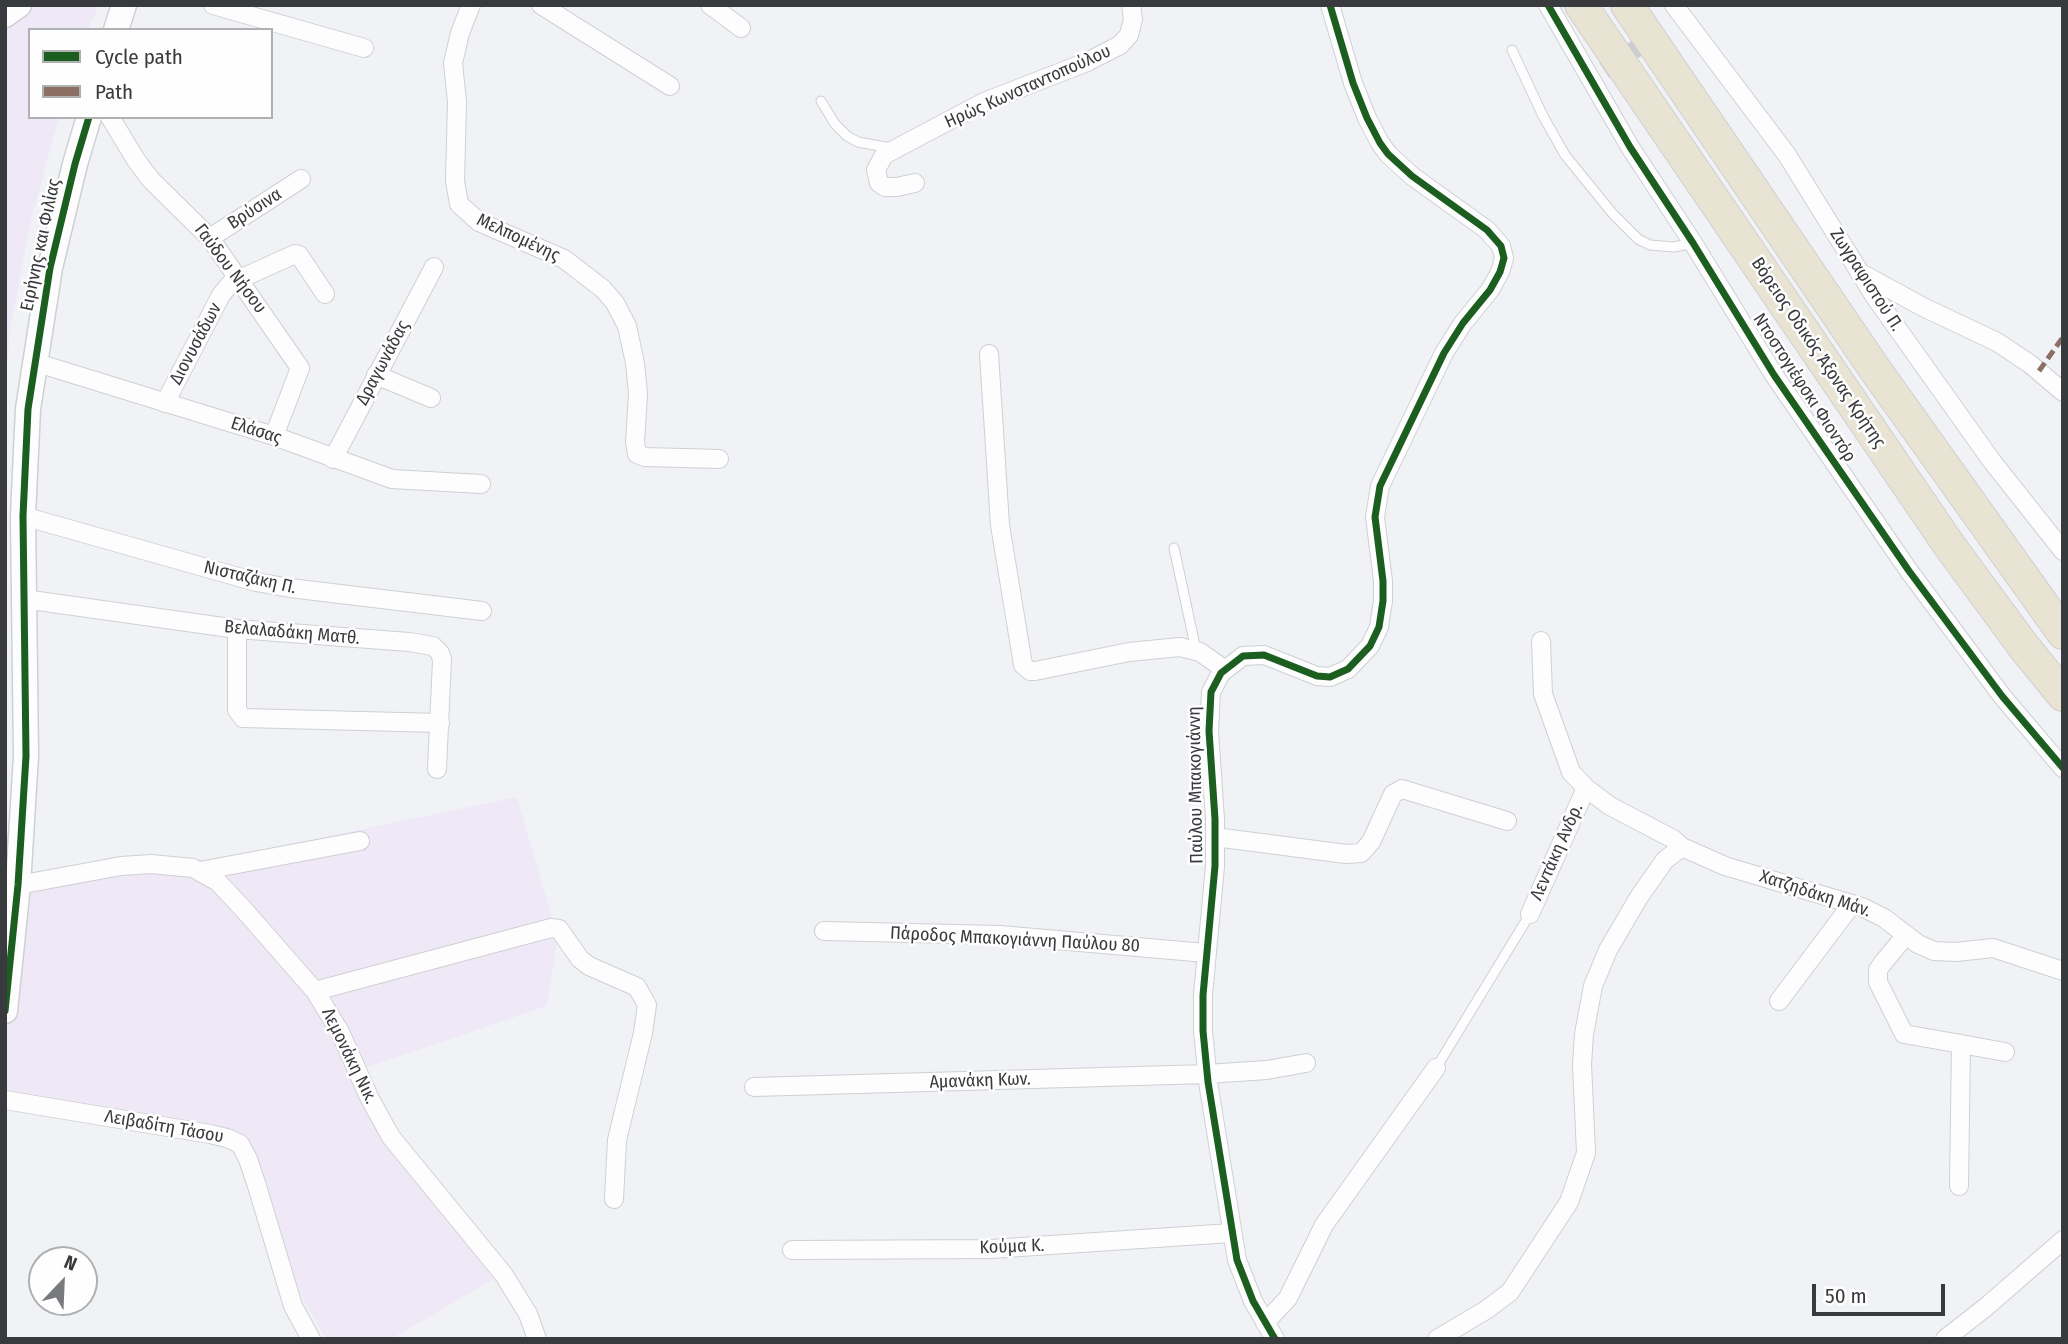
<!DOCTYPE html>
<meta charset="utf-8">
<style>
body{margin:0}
#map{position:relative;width:2068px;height:1344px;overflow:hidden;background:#f1f2f6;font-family:"Fira Sans Condensed",sans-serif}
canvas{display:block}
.frame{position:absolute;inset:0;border:7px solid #393a3d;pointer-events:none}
.legend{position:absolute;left:28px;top:28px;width:245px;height:91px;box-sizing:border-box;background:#fefefe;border:2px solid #afb0b1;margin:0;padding:9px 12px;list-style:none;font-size:21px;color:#393a3d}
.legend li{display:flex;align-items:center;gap:14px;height:35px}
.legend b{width:35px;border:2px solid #afb0b1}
.north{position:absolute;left:28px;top:1246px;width:70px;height:70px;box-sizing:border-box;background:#fefefe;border:2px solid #afb0b1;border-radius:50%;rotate:23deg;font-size:19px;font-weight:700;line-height:28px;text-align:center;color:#393a3d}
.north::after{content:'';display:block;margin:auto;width:24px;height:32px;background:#797a7e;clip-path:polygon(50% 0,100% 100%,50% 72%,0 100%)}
.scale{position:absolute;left:1812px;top:1284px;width:133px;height:32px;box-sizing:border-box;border:4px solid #393a3d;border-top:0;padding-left:9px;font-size:21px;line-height:24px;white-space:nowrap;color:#393a3d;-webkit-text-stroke:5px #fefefe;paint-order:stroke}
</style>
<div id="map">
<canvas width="2068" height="1344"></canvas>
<div class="frame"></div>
<ul class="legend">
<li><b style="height:9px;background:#1b5e20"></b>Cycle path</li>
<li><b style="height:9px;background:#8d6e63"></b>Path</li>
</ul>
<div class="north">N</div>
<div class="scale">50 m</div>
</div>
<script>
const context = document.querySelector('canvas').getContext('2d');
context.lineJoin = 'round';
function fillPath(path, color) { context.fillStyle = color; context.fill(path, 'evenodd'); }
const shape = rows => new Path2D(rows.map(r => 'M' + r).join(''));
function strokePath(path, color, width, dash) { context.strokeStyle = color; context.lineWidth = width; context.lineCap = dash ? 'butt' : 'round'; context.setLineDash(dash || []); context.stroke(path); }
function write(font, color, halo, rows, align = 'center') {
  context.font = font + ' "Fira Sans Condensed",sans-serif'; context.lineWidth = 5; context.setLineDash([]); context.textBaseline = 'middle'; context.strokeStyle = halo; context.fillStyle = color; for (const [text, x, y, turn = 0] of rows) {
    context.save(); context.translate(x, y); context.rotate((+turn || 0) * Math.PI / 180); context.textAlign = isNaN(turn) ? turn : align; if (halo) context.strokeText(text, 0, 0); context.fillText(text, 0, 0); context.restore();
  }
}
fillPath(shape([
 [5,5,99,5,88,30,30,30,30,117,59,117,32,217,21,272,10,330,5,395],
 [517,797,558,938,547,1006,350,1073,438,1204,494,1279,391,1339,326,1339,297,1289,261,1164,246,1142,236,1134,202,1123,5,1093,5,894,209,861]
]), '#efe9f7');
strokePath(shape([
 [1604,70,1669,27]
]), '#cccdd1', 18, [18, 9]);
const lane = shape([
 [1512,50,1543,116,1565,155,1613,214,1638,239,1650,245,1674,247,1693,243],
 [821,101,835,124,847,136,858,142,891,148],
 [1174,548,1196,650],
 [1436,1068,1530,914]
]);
const street = shape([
 [213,5,364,48],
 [471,5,460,33,453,63,457,102,455,181,459,204,479,222,564,259,603,289,615,303,627,326,635,363,638,394,635,442,637,454,645,457,719,459],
 [541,5,670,86],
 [710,5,741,28],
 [1548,5,1630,147,1693,243,1774,375,1909,571,2002,696,2063,768],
 [1674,5,1787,155,1875,297,1991,460,2063,551],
 [110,117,136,160,151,180,210,238,300,368,274,436],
 [915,183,897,187,885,187,879,183,876,170,884,155,984,102,1087,62,1120,45,1129,35,1133,19,1131,5],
 [210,238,301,179],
 [1859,272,1923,307,1997,342,2030,364,2063,392],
 [989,354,1000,525,1023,665,1030,671,1035,671,1129,652,1180,647,1200,652,1224,669],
 [34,362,274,436,392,479,481,484],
 [376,375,431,398],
 [165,403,221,295,231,283,295,254,299,255,325,294],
 [333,459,434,267],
 [23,516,256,582,290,588,482,611],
 [24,599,237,629,409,642,433,646,440,653,442,660,437,769],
 [237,629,237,710,243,718,440,723],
 [1215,837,1346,854,1361,853,1371,842,1393,794,1402,789,1507,821],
 [1682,847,1725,866,1862,907,1884,918,1918,944,1934,951,1956,952,1993,948,2063,971],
 [200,871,360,841],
 [18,885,121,866,151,864,193,868,218,882,245,911,315,991,340,1032,369,1097,391,1137,504,1275,528,1314,537,1339],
 [1530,914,1586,788],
 [824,931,1000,935,1206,953],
 [1906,935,1882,964,1878,970,1878,982,1904,1034,1961,1044,1959,1186],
 [315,991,551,928,559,929,580,959,589,966,637,987,647,1005,643,1033,617,1140,614,1199],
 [1779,1001,1852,904],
 [1961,1044,2005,1052],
 [754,1087,1207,1074,1267,1070,1306,1063],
 [5,1100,210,1134,227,1138,240,1144,248,1159,257,1186,293,1306,311,1339],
 [792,1250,991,1249,1231,1233],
 [1265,1323,1288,1298,1324,1225,1436,1068],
 [1275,1339,1253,1301,1237,1260,1208,1082,1203,1031,1203,995,1215,866,1215,819,1209,731,1211,692,1221,673,1243,656,1264,655,1317,676,1330,677,1348,669,1370,646,1379,627,1383,601,1383,581,1375,517,1380,486,1444,353,1463,323,1490,290,1500,272,1504,258,1501,246,1487,230,1412,176,1388,154,1380,143,1367,118,1353,83,1330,5],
 [1437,1339,1486,1310,1510,1292,1569,1202,1586,1153,1582,1064,1584,1034,1593,986,1608,950,1639,897,1665,860,1682,847,1673,839,1610,806,1586,788,1571,772,1543,694,1541,641],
 [1945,1339,1986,1307,2063,1240]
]);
const secondary = shape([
 [5,15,19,5],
 [116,30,124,5],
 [5,1011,18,885,26,756,23,516,28,409,50,268,75,164,89,117]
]);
const highway = shape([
 [1581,5,1949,545,2024,647,2063,695],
 [1627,5,1874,368,2063,633]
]);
strokePath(lane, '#cfd0d3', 11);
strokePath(street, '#cfd0d3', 20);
strokePath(secondary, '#cfd0d3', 27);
strokePath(highway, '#cfcfd1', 34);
strokePath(lane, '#fdfdfe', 9);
strokePath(street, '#fdfdfe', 18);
strokePath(secondary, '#fdfdfe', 24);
strokePath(highway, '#e8e3d3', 32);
strokePath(shape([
 [2039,371,2063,337]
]), '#8d6e63', 5, [10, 5]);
strokePath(shape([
 [1548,5,1630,147,1693,243,1774,375,1909,571,2002,696,2063,768],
 [5,1011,18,885,26,756,23,516,28,409,50,268,75,164,89,117],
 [1275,1339,1253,1301,1237,1260,1208,1082,1203,1031,1203,995,1215,866,1215,819,1209,731,1211,692,1221,673,1243,656,1264,655,1317,676,1330,677,1348,669,1370,646,1379,627,1383,601,1383,581,1375,517,1380,486,1444,353,1463,323,1490,290,1500,272,1504,258,1501,246,1487,230,1412,176,1388,154,1380,143,1367,118,1353,83,1330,5]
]), '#1b5e20', 7);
write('18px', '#393a3d', '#fefefe', [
 ["Ηρώς Κωνσταντοπούλου",1028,87,-24],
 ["Βρύσινα",255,209,-33],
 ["Μελπομένης",518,238,25],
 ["Ειρήνης και Φιλίας",41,245,-78],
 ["Γαύδου Νήσου",230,269,53],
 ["Ζωγραφιστού Π.",1866,280,57],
 ["Διονυσάδων",196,344,-62],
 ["Βόρειος Οδικός Άξονας Κρήτης",1818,353,56],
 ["Δραγωνάδας",383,363,-62],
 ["Ντοστογιέφσκι Φιοντόρ",1804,388,57],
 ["Ελάσας",256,431,18],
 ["Νισταζάκη Π.",250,578,13],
 ["Βελαλαδάκη Ματθ.",292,633,5],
 ["Παύλου Μπακογιάννη",1196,785,-91],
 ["Λεντάκη Ανδρ.",1557,852,-66],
 ["Χατζηδάκη Μάν.",1815,894,18],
 ["Πάροδος Μπακογιάννη Παύλου 80",1015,940,3],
 ["Λεμονάκη Νικ.",349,1056,64],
 ["Αμανάκη Κων.",980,1081,-2],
 ["Λειβαδίτη Τάσου",164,1127,10],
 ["Κούμα Κ.",1012,1247,-2]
]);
</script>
